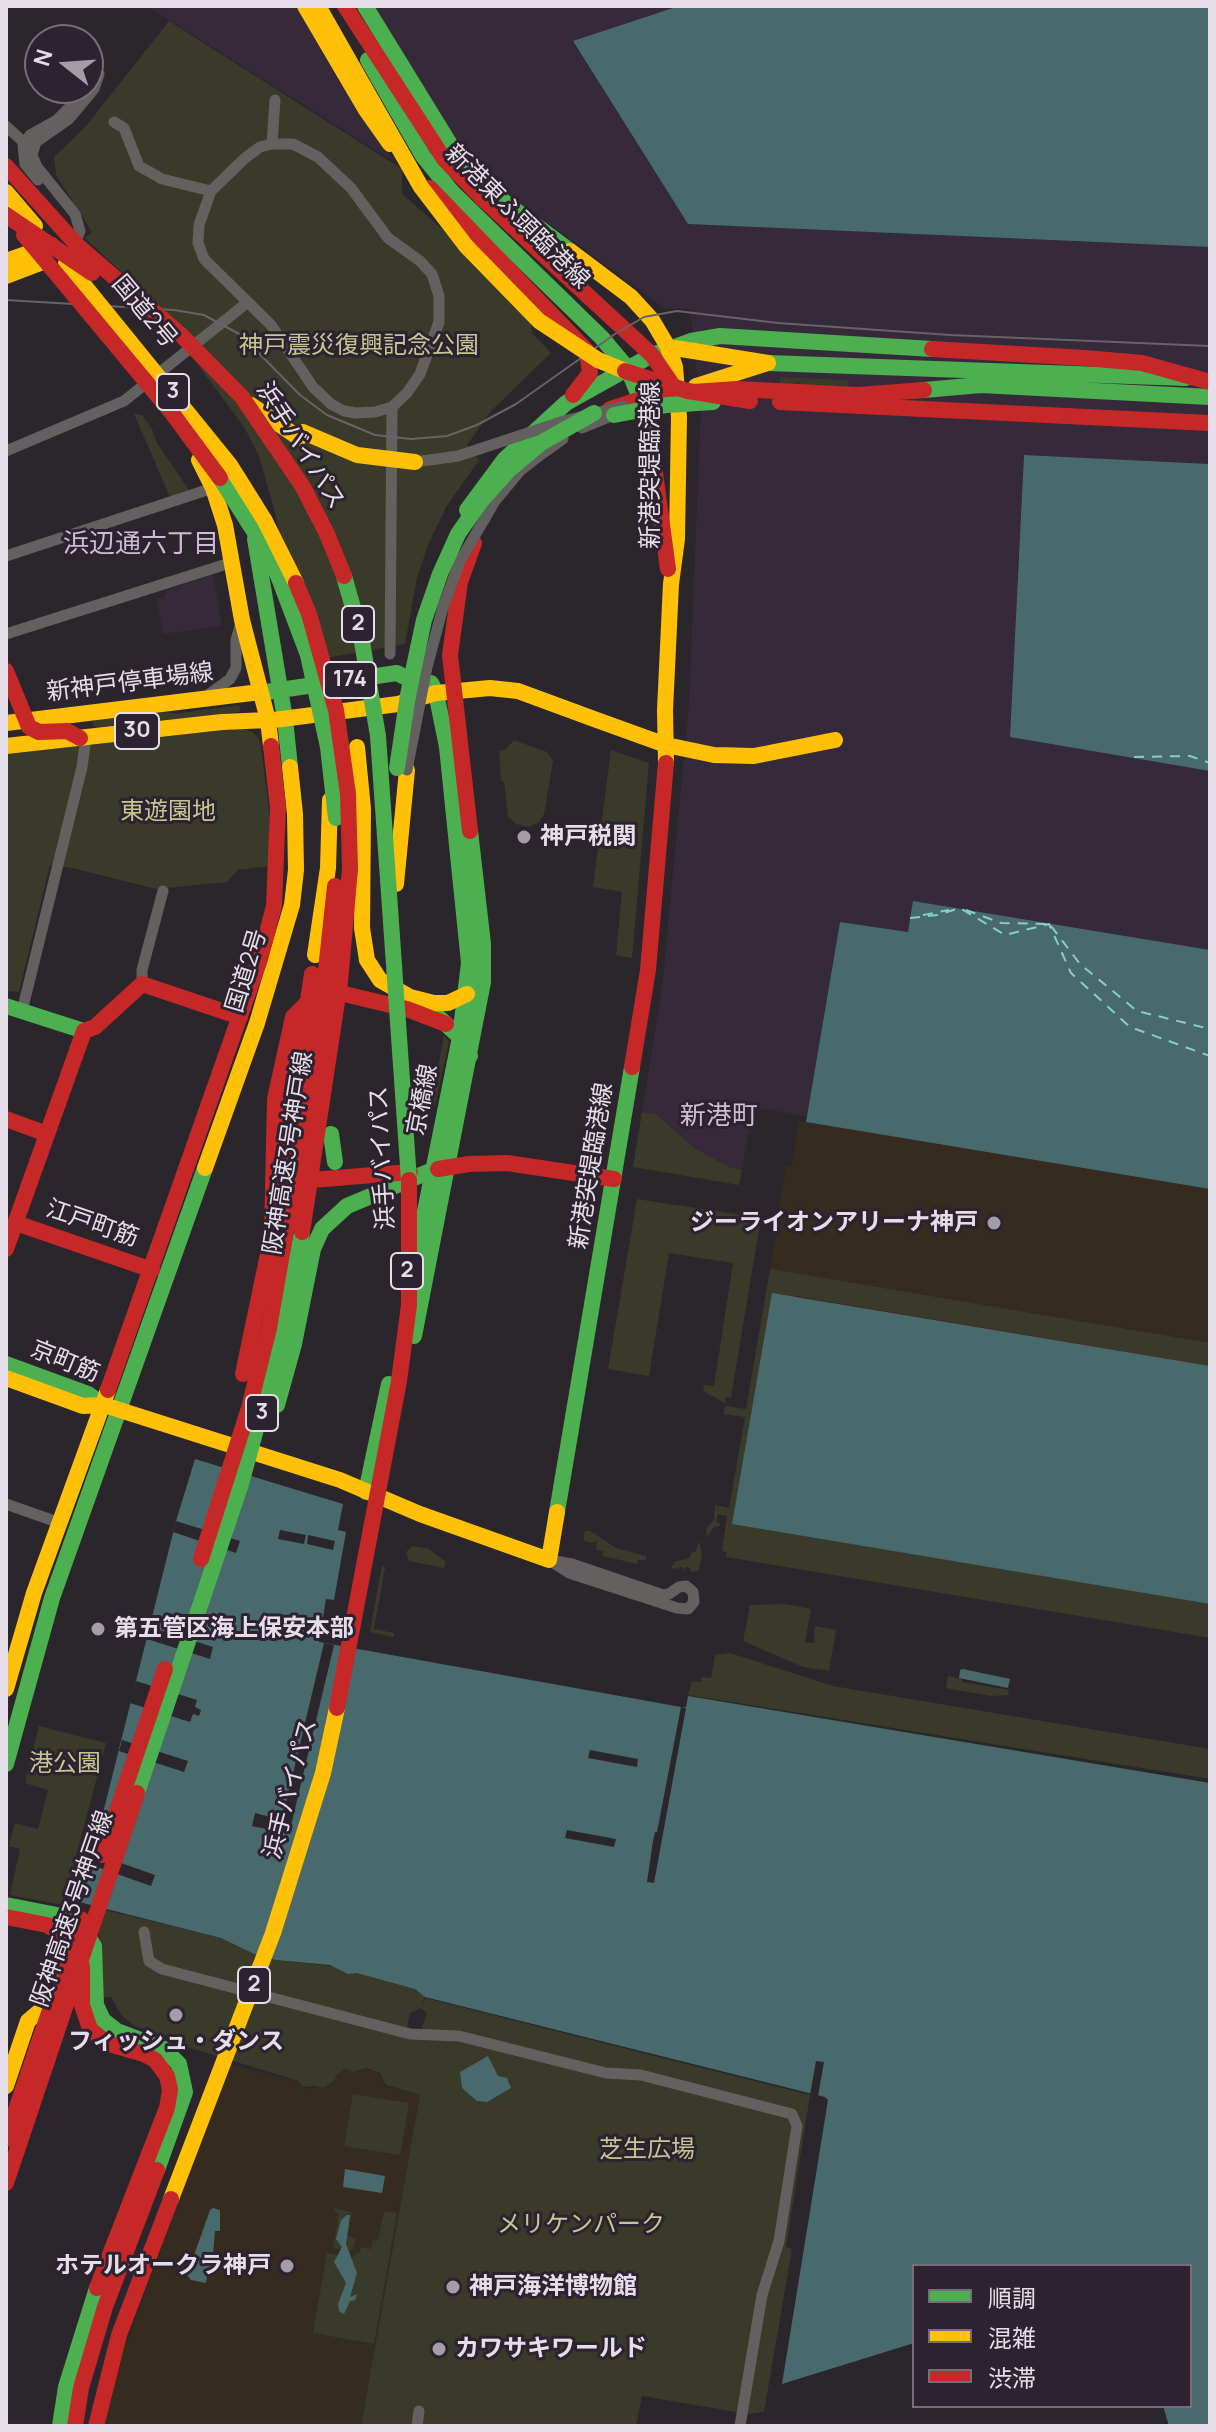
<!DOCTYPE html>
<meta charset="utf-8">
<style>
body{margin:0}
#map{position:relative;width:1216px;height:2432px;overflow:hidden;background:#2b262c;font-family:Manrope,"Noto Sans JP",sans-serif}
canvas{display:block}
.frame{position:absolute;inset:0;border:8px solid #e5dde7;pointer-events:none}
.legend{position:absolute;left:912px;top:2264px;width:280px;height:144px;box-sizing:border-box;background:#2d2230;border:2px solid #776d79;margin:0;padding:10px 14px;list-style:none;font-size:24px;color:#e5dde7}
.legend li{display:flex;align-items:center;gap:16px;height:40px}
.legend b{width:40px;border:2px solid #776d79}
.north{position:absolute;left:24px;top:24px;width:80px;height:80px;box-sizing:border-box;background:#2d2230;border:2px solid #776d79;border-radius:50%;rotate:287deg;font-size:22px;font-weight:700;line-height:32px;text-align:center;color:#e5dde7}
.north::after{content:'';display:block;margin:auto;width:28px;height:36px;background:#a49da6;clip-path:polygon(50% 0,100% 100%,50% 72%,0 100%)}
</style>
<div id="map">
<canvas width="1216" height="2432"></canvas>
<div class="frame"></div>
<ul class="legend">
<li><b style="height:10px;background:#4caf50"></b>順調</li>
<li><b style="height:10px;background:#ffc107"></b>混雑</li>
<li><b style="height:10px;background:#c62828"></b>渋滞</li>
</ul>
<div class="north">N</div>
</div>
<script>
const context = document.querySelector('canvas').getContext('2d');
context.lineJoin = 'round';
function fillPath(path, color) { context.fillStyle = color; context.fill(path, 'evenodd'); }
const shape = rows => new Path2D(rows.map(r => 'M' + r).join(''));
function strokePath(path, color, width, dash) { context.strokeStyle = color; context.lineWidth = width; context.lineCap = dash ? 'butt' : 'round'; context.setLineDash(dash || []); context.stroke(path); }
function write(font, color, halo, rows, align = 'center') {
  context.font = font + ' Manrope,"Noto Sans JP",sans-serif'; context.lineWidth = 6; context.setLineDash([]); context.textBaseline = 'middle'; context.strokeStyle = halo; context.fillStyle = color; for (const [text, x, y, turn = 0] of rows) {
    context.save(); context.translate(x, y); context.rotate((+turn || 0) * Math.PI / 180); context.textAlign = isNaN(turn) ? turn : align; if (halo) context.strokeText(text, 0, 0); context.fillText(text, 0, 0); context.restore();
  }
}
fillPath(shape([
 [799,1121,1210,1189,1210,1366,767,1292,786,1165,792,1166],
 [230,2064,300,2082,303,2087,310,2089,315,2086,323,2088,334,2082,337,2075,345,2069,354,2072,367,2069,379,2073,385,2086,420,2095,361,2426,104,2426,110,2386]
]), '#352b1e');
fillPath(shape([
 [147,6,303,6,394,162],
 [373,6,679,6,573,42,688,224,1210,247,1210,464,1024,455,1010,736,1210,771,1210,950,914,901,908,932,840,922,807,1116,753,1107,742,1170,729,1167,693,1147,656,1114,642,1112,662,989,689,704,701,407,690,309,664,308,483,175,466,156],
 [213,574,222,626,163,634,157,599,164,598,166,591]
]), '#36293a');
fillPath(shape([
 [169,21,402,169,402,194,449,235,530,317,532,333,551,353,491,411,467,445,479,460,446,507,428,545,417,578,405,644,304,662,276,516,259,456,244,427,146,295,85,238,92,232,56,175,54,157,86,126],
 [780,377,848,380,847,388,839,384,838,387,800,386,800,382,795,382,794,385,779,385],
 [134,414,142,415,152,429,157,443,189,490,170,497],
 [238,705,241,708,239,712,98,729,93,725,94,719,169,712,175,714],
 [242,728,254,733,260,741,269,809,270,866,238,870,227,882,156,889,72,868,50,865,19,992,6,991,6,754],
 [514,740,547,752,553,761,544,814,539,822,529,827,516,824,508,817,504,782,501,781,499,751,505,750],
 [611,750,649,763,632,958,616,955,622,892,593,887],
 [444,1035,449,1042,435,1106,431,1105],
 [642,1112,656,1114,693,1147,729,1167,742,1170,739,1185,633,1167],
 [637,1199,761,1218,731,1397,726,1397,725,1403,703,1391,704,1385,714,1386,733,1263,669,1253,649,1376,608,1369],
 [770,1269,1210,1343,1210,1366,795,1296,754,1527,1210,1604,1210,1638,726,1557,727,1552,722,1551,727,1516,718,1514,716,1522,720,1523,720,1526,714,1527,708,1536,706,1535,707,1527,714,1520,715,1505,729,1508,745,1417,723,1414,725,1406,746,1409],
 [589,1530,616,1548,646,1556,646,1560,638,1560,637,1564,603,1556,603,1551,596,1550,597,1540,594,1543,584,1541,584,1532],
 [699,1541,702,1554,699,1570,691,1572,689,1567,685,1567,684,1570,680,1566,679,1569,671,1568,674,1562,689,1558,692,1552,695,1552],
 [413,1546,429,1549,445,1561,445,1566,443,1568,409,1561,406,1552],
 [382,1565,385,1568,374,1629,394,1633,394,1637,370,1632],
 [785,1604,811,1609,805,1642,814,1643,815,1626,836,1630,829,1671,803,1667,743,1641,750,1605],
 [730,1653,833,1686,1210,1749,1210,1779,688,1695,692,1681,701,1682,702,1677,711,1678,715,1655],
 [948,1676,962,1679,962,1682,1009,1690,1008,1695,991,1696,946,1688],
 [39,1726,106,1743,63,1905,10,1895,20,1849,9,1846,15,1823,38,1829,48,1790,25,1783],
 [106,1910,221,1938,254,1954,276,1960,331,1966,427,1985,422,2006,425,1998,810,2095,786,2247,792,2249,764,2412,749,2414,642,2396,636,2426,361,2426,420,2095,386,2085,380,2073,366,2068,354,2072,345,2069,337,2075,334,2081,323,2088,315,2086,303,2087,299,2081,184,2046,167,2036,135,2026,122,2016,111,1997,102,1997,99,1932],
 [421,2008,427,2013,421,2030,407,2027,410,2013],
 [353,2094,409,2103,400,2155,344,2146],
 [335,2208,352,2212,348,2236,356,2238,353,2248,350,2251,333,2248,339,2214,334,2212],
 [384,2211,397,2213,374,2344,313,2333,327,2253,352,2258,360,2252,361,2247,371,2249,373,2240,378,2241]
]), '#393a29');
fillPath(shape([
 [679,6,1210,6,1210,247,688,224,573,41],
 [1024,455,1210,464,1210,771,1010,737],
 [913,901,1210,950,1210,1189,806,1122,840,922,908,932],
 [772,1293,1210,1366,1210,1604,732,1524],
 [195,1459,343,1504,338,1530,346,1532,334,1600,326,1599,319,1642,681,1707,686,1707,688,1696,1210,1783,1210,2426,1169,2426,1163,2406,1190,2406,1190,2266,914,2266,914,2343,782,2384,828,2100,825,2097,425,1997,415,1989,357,1973,348,1974,330,1965,276,1960,254,1954,221,1938,75,1901,86,1863,93,1853,176,1521],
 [963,1669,1010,1679,1008,1688,959,1678,960,1670],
 [488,2056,498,2076,507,2078,511,2088,487,2102,477,2101,462,2088,460,2072],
 [345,2169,385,2176,382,2193,343,2187],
 [213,2208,220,2210,220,2231,215,2231,212,2268,208,2269,206,2283,191,2280,187,2275,210,2210],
 [347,2215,350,2215,346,2244,357,2273,350,2297,357,2294,355,2300,350,2301,344,2314,339,2311,338,2304,346,2283,334,2262,342,2247,336,2239,341,2220]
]), '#496a6c');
fillPath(shape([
 [176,1521,240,1541,236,1553,173,1532],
 [280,1530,306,1535,304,1544,278,1539],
 [308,1535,335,1541,333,1550,307,1544],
 [150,1627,213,1647,210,1659,147,1639],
 [324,1643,334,1645,289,1834,252,1826,255,1813,282,1820],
 [136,1681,197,1700,195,1707,201,1710,199,1716,193,1714,190,1722,130,1703],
 [681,1707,686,1708,654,1883,647,1882,653,1841,655,1832,657,1832],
 [122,1740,188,1761,184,1772,119,1751],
 [590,1750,638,1759,637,1767,588,1758],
 [567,1830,616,1839,614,1847,565,1838],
 [93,1853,155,1875,151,1886,86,1863],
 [816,2061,824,2062,818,2096,810,2095]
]), '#2b262c');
strokePath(shape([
 [1134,757,1190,756,1210,763],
 [966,910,1001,923,1046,924],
 [923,915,949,910],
 [910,918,937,915,960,908,1005,935,1049,924,1071,973,1130,1027,1210,1056],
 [1051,926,1080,964,1137,1011,1210,1029]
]), '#85cece', 2, [10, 8]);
strokePath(shape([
 [114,122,124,128,139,166,162,179,211,191],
 [6,126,29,147],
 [272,144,293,144,318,157,351,188,388,238,420,261,432,274,439,296,439,322,420,374,407,393,392,407,375,412,356,413,344,411,331,404,313,387,271,325,204,259,198,243,199,225,211,191,245,158,260,147,272,144],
 [272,144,275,100],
 [38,180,25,164,23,146,30,135,57,120,73,104,78,88],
 [74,245,80,231,75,214,37,167,32,155,36,142,69,119,94,89,99,74,88,66],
 [582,428,614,415],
 [6,451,124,401,248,302],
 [539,456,563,439],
 [6,556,213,488],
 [6,634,233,562],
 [390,654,392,407],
 [208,695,230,679,236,668,236,640,240,626],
 [142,984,142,970,163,891],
 [22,1011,82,767,86,737],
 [6,1504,60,1523],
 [549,1560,572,1564,663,1595,669,1594,679,1587,686,1586,693,1592,694,1602,688,1609,677,1608,569,1573,549,1560],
 [144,1932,149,1961,162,1969,410,2034,459,2036,606,2073,641,2075,792,2114,797,2126,779,2241,762,2295,740,2426],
 [417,2426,419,2411]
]), '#63615f', 11);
strokePath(shape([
 [365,6,459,159,475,180,570,251],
 [368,60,423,156,452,192,602,338,628,369,648,418,653,458],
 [768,363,1186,378],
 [924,390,981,385,1210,397],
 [467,510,504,460,566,403,652,355,691,341,720,336,932,349],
 [255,539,285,719,290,767],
 [266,692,397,673,425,688],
 [6,1006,84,1031],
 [436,1015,460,1037,470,1056],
 [331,1134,335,1162],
 [417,1251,460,1037,469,963,447,747,436,693,431,683],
 [414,1336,483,982,483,944,470,831],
 [6,1364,88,1394,104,1405],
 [277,1405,294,1344,313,1249,322,1229,347,1206,433,1170],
 [366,1492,389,1384],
 [557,1512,632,1067],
 [6,1764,52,1598,205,1168],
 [6,1905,57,1915,82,1926,94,1946,96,2005,103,2020,117,2031,164,2049,179,2064,185,2092,157,2170],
 [60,2426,66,2387,97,2288]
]), '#4caf50', 16);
strokePath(shape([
 [305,6,366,110,390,144],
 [570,251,631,297,652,320,668,347,675,367,679,417,677,539,671,584,665,710,666,763],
 [6,261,51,245],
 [6,276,40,263],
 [675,348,768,363,696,386],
 [251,405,299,438],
 [199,460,213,488,225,525,242,620,268,720,271,746],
 [594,719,666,745,714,755,754,756,835,740],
 [274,720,398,704,436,693,490,688,518,691,594,719],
 [6,723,260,692],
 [6,746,222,722,268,720],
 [357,747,363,809,362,928,367,960,380,980,410,997,434,1003,448,1003,467,994],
 [396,884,407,770],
 [315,955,328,868,330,800],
 [205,1168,257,1023,292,905,296,870,295,814,290,767],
 [6,1378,83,1406,104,1405,340,1480,420,1514,549,1560,557,1512],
 [6,1689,34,1593,108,1390],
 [6,2086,28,2021,41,2010,60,2002]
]), '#ffc107', 16);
strokePath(shape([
 [345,6,444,159,481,197,652,355,676,390],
 [430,188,587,351,590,373,573,395],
 [932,349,1085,358],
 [780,402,1210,423],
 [610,409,641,399,678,393,737,389,858,395,924,390],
 [653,458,668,569],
 [6,671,29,727,39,732,67,731,80,738],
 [470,831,450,655,460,582,474,543],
 [84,1031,95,1027,142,984,240,1017],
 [632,1067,648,970,666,763],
 [292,1105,287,1160,291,1170,300,1177,312,1180,410,1172],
 [6,1119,47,1134],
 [438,1169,469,1164,507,1163,614,1179],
 [16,1223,152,1270],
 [6,1249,84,1031],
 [243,1374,272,1235,275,1099,293,1017,311,999,330,993,340,993,407,1009,446,1024],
 [108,1390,260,959,274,906,278,807,271,746],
 [6,1917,47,1925,66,1937,76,1950,82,1967,82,2005,90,2029,106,2043,144,2054,155,2060,167,2076,170,2090,167,2108,97,2288],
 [75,2426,81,2388,105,2307,157,2170]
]), '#c62828', 16);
strokePath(shape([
 [6,300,174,310,204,315,241,335,300,395,327,415,375,435,411,439,447,436,477,425,516,404,615,334,644,317,677,311,778,323,950,335,1210,346]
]), '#676366', 2);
strokePath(shape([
 [415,462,458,456,564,421,623,406],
 [407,770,427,667,443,607,460,561,495,501,520,471,539,456]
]), '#63615f', 11);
strokePath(shape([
 [614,415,667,405,713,402],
 [220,478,257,536,277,573,308,655,328,747,336,818],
 [344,576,361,636,378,736,409,1180],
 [397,768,408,695,424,620,440,574,458,534,481,501,509,470,541,443,594,413],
 [137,1793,241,1484,283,1331,302,1232]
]), '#4caf50', 16);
strokePath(shape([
 [318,6,421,187,466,246,539,321,598,360,625,371],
 [6,192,35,226],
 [66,263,230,465,265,521,296,583],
 [303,432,357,455,415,462],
 [171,2199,273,1933,323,1773,337,1708]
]), '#ffc107', 16);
strokePath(shape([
 [6,166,77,245,182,336,242,397,303,487,327,534,344,576],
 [6,215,92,273],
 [24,235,172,413,220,478],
 [1085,358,1142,363,1210,382],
 [625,371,688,391,750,401],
 [296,583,309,614,336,710,348,794,350,869,340,982,302,1232],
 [292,1105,312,974],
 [201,1559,249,1408,269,1328,300,1150,325,979,335,886],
 [337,1708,399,1381,409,1305,409,1180],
 [102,1855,165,1669],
 [6,2139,81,1919],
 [6,2183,137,1793],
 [96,2426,119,2335,171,2199]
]), '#c62828', 16);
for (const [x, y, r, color] of [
 [524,837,8,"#a49da6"],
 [994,1223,8,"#a49da6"],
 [98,1629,8,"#a49da6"],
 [176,2015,8,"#a49da6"],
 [287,2266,8,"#a49da6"],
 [453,2287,8,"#a49da6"],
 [439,2349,8,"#a49da6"]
]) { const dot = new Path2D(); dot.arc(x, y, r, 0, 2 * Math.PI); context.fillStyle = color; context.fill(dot); strokePath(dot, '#2d2230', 3); }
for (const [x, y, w] of [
 [173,392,32],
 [358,624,32],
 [350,680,52],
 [137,731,44],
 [407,1271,32],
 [262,1413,32],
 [254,1985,32]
]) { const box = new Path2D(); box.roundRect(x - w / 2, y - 18, w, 36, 6); context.fillStyle = '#2d2230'; context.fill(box); strokePath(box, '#e5dde7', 2); }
write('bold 22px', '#e5dde7', null, [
 ["3",173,392],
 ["2",358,624],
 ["174",350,680],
 ["30",137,731],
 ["2",407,1271],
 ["3",262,1413],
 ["2",254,1985]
]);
write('24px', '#e5dde7', '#2d2230', [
 ["新港東ふ頭臨港線",517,217,45],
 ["国道2号",144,312,50],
 ["浜手バイパス",300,446,58],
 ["新港突堤臨港線",651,465,-90],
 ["新神戸停車場線",130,683,-7],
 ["国道2号",247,971,-73],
 ["京橋線",423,1100,-79],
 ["阪神高速3号神戸線",289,1153,-81],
 ["浜手バイパス",383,1158,-93],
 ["新港突堤臨港線",592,1166,-81],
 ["江戸町筋",92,1224,19],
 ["京町筋",65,1362,22],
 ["浜手バイパス",291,1789,-75],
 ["阪神高速3号神戸線",73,1909,-71]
]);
write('24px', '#c3c791', '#2d2230', [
 ["神戸震災復興記念公園",359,346],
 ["東遊園地",168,812],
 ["港公園",65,1764],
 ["芝生広場",647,2150],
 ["メリケンパーク",581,2225]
]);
write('bold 24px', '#e5dde7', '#2d2230', [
 ["神戸税関",540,837],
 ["ジーライオンアリーナ神戸",978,1223,"right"],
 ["第五管区海上保安本部",114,1629],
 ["フィッシュ・ダンス",176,2042,"center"],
 ["ホテルオークラ神戸",271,2266,"right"],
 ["神戸海洋博物館",469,2287],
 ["カワサキワールド",455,2349]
], 'left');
write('26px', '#ccbdd0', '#2d2230', [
 ["浜辺通六丁目",141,545],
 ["新港町",719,1117]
]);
</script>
